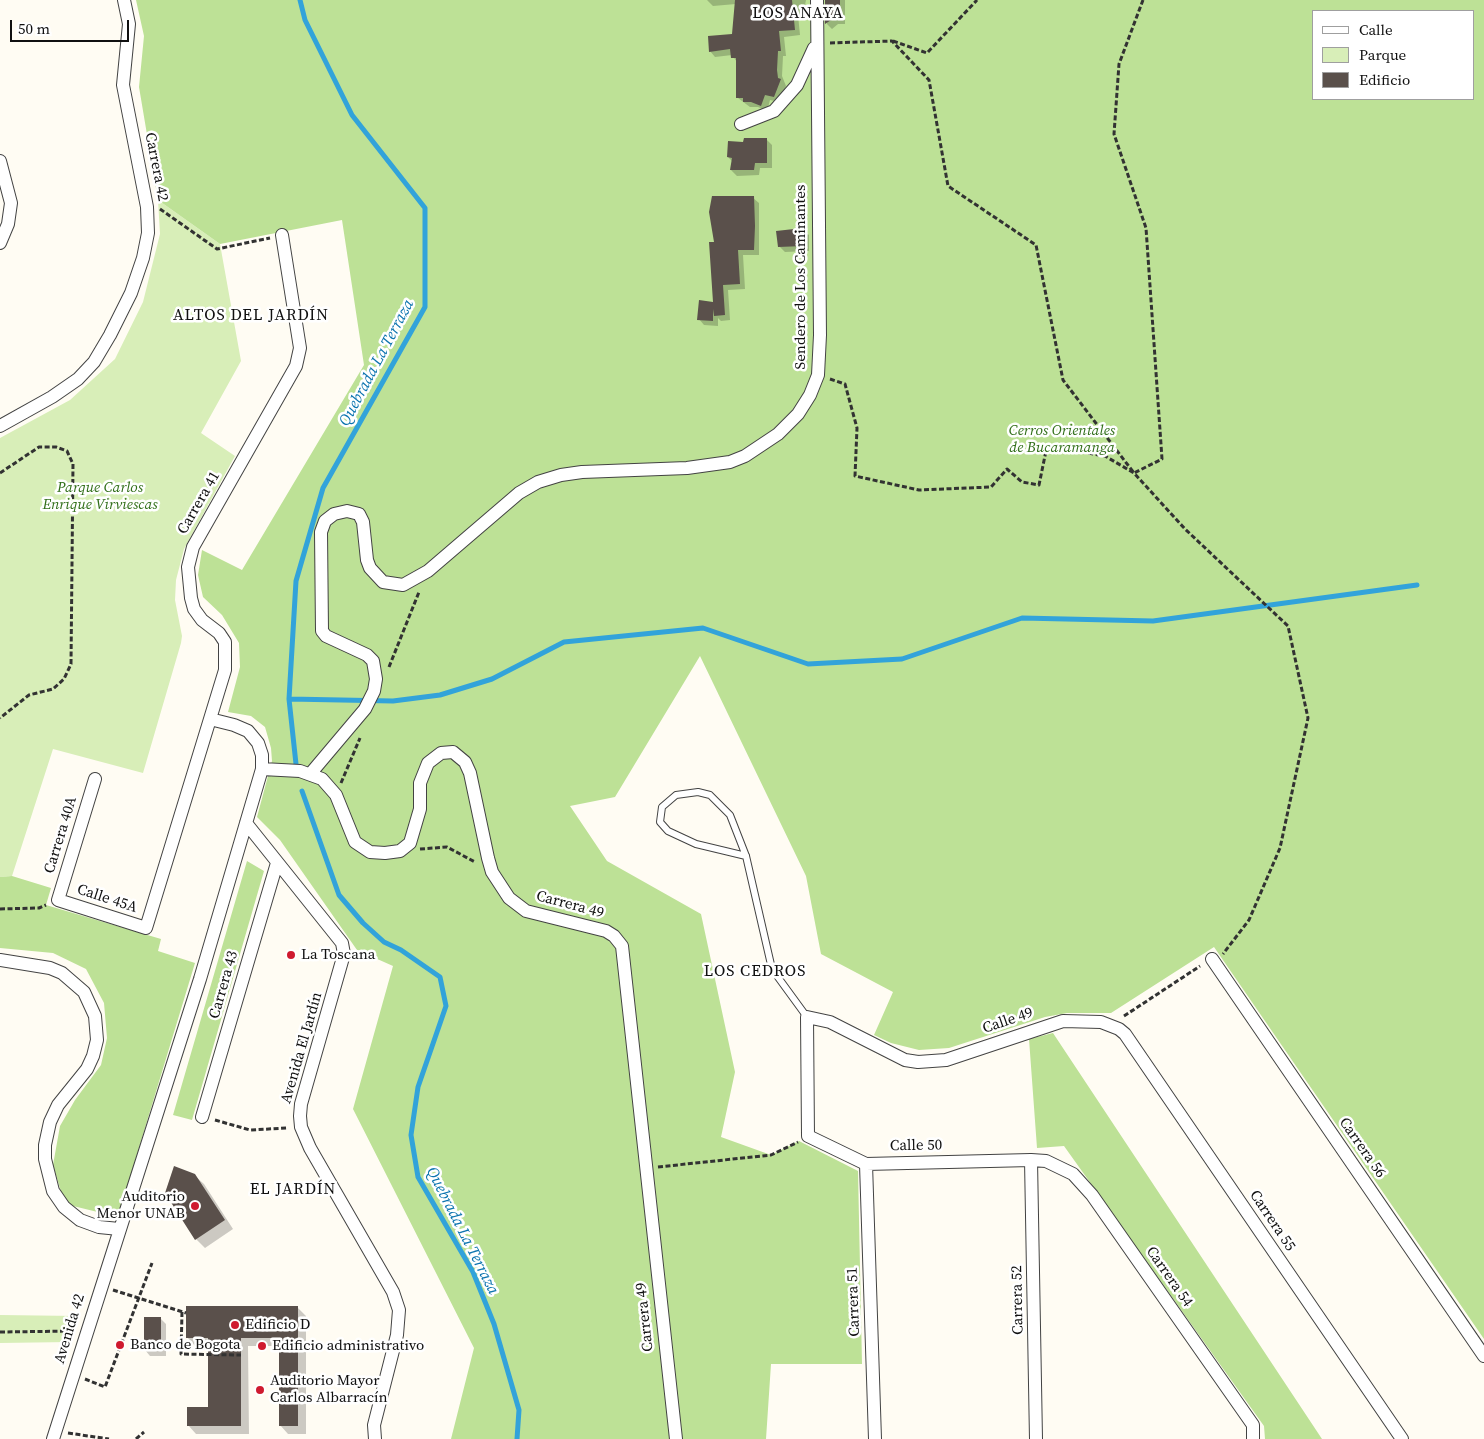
<!DOCTYPE html>
<meta charset="utf-8">
<style>
body{margin:0}
#map{position:relative;width:1484px;height:1439px;overflow:hidden;background:#fffcf3;font-family:"Source Serif 4",serif}
canvas{display:block}
.legend{position:absolute;left:1312px;top:10px;width:162px;height:90px;box-sizing:border-box;background:#fff;border:1px solid #9f9f9f;margin:0;padding:6px 9px;list-style:none;font-size:15px;color:#101010}
.legend li{display:flex;align-items:center;gap:10px;height:25px}
.legend b{width:25px;border:1px solid #9f9f9f}
.scale{position:absolute;left:10px;top:20px;width:119px;height:22px;box-sizing:border-box;border:2px solid #101010;border-top:0;padding-left:6px;font-size:15px;line-height:18px;white-space:nowrap;color:#101010;-webkit-text-stroke:4px #fff;paint-order:stroke}
</style>
<div id="map">
<canvas width="1484" height="1439"></canvas>
<ul class="legend">
<li><b style="height:6px;background:#fff"></b>Calle</li>
<li><b style="height:14px;background:#d8eeb8"></b>Parque</li>
<li><b style="height:14px;background:#5a504b"></b>Edificio</li>
</ul>
<div class="scale">50 m</div>
</div>
<script>
const context = document.querySelector('canvas').getContext('2d');
context.lineJoin = 'round';
function fillPath(path, color) { context.fillStyle = color; context.fill(path, 'evenodd'); }
const shape = rows => new Path2D(rows.map(r => 'M' + r).join(''));
function strokePath(path, color, width, dash) { context.strokeStyle = color; context.lineWidth = width; context.lineCap = dash ? 'butt' : 'round'; context.setLineDash(dash || []); context.stroke(path); }
function write(font, color, halo, rows, align = 'center') {
  context.font = font + ' "Source Serif 4",serif'; context.lineWidth = 5; context.setLineDash([]); context.textBaseline = 'middle'; context.strokeStyle = halo; context.fillStyle = color; for (const [text, x, y, turn = 0] of rows) {
    context.save(); context.translate(x, y); context.rotate((+turn || 0) * Math.PI / 180); context.textAlign = isNaN(turn) ? turn : align; if (halo) context.strokeText(text, 0, 0); context.fillText(text, 0, 0); context.restore();
  }
}
fillPath(shape([
 [158,200,220,244,241,361,201,433,235,456,184,549,176,580,175,600,182,636,181,643,143,773,53,749,12,876,0,877,0,438,70,400,115,359,143,302,160,234],
 [0,1315,77,1316,70,1342,0,1343]
]), '#d8eeb8');
fillPath(shape([
 [136,0,1484,0,1484,1339,1214,947,1111,1013,1067,1013,1045,1017,949,1048,919,1050,891,1043,874,1035,893,992,821,954,806,876,700,656,615,797,570,806,607,861,701,914,735,1072,721,1137,771,1155,799,1141,858,1171,862,1364,771,1364,766,1439,451,1439,474,1348,353,1109,393,966,357,950,280,840,257,817,272,761,271,748,265,727,251,716,228,712,240,667,239,643,222,615,203,597,198,575,202,550,242,570,364,365,342,220,220,244,158,200,139,87,144,36],
 [1313,11,1473,11,1473,99,1313,99],
 [247,861,264,871,192,1120,173,1115],
 [12,876,51,888,46,905,161,939,158,951,195,963,118,1217,69,1205,62,1195,53,1165,60,1126,75,1100,101,1065,107,1038,104,1003,86,969,53,953,0,948,0,877],
 [1053,1033,1322,1439,1265,1439,1264,1426,1064,1146,1037,1148,1029,1039]
]), '#bde196');
fillPath(shape([
 [707,0,806,0,805,5,801,4,801,15,798,15,800,35,784,37,786,56,783,56,782,76,786,86,779,102,770,100,767,111,758,107,750,107,738,98,737,62,732,55,715,57,710,51,734,35,736,4,713,6],
 [826,0,845,0,845,24,838,24,832,29,827,24],
 [766,139,772,145,772,168,760,168,759,175,737,176,731,170,733,162,728,157,744,143],
 [753,198,759,203,759,255,743,255,745,289,728,290,730,320,721,321,718,318,718,326,704,325,699,319,714,303,715,243],
 [803,230,809,235,809,251,785,252,779,246],
 [194,1175,204,1184,233,1229,205,1248,196,1239],
 [297,1307,306,1316,306,1434,288,1434,280,1425,280,1346,248,1346,249,1434,196,1434,188,1425,209,1408,209,1346,195,1346,187,1337],
 [160,1318,166,1324,166,1356,150,1356,145,1350]
]), '#0003');
strokePath(shape([
 [289,699,393,701,440,695,492,679,564,642,703,628,808,664,902,659,1022,618,1153,621,1417,585],
 [296,764,289,699,296,581,323,488,425,307,425,208,352,115,305,20,300,0],
 [302,791,339,895,363,923,384,942,401,950,440,977,446,1006,418,1087,411,1135,418,1177,473,1272,494,1324,519,1410,517,1439]
]), '#32a3da', 5);
fillPath(shape([
 [735,0,792,0,795,30,779,31,781,51,778,51,777,70,778,78,781,79,774,97,765,95,761,106,751,102,743,102,743,98,736,98,736,58,731,58,730,49,709,52,708,36,732,34],
 [825,0,840,0,840,14,825,24],
 [744,138,767,138,767,163,755,163,754,170,730,170,732,158,727,157,728,141,743,142],
 [712,196,754,196,755,226,754,250,738,250,740,284,723,285,725,315,714,316,713,309,713,321,697,320,699,300,713,302,709,242,714,242,709,212],
 [803,228,804,246,778,247,776,231],
 [174,1166,195,1174,225,1220,195,1240,165,1193],
 [186,1306,298,1306,298,1426,279,1426,279,1338,241,1338,241,1426,187,1426,187,1407,208,1407,208,1338,186,1338],
 [144,1317,161,1317,161,1350,144,1350]
]), '#5a504b');
const lane = shape([
 [746,856,696,844,668,831,660,822,662,807,676,795,698,792,710,795,730,815,746,856,772,969,807,1017]
]);
const street = shape([
 [741,124,774,111,797,85,814,48],
 [0,161,11,203,8,224,0,243],
 [0,426,52,397,78,379,94,362,110,335,131,293,143,258,148,233,147,207,123,85,129,24,124,0],
 [262,769,300,771,322,779,336,795,355,842,370,852,385,853,400,851,410,843,420,809,420,783,428,763,441,753,453,752,465,762,470,773,488,858,492,872,509,898,526,911,606,931,614,936,622,946,676,1439],
 [311,773,365,709,374,691,376,679,373,661,367,655,326,636,322,631,321,532,325,521,334,514,347,511,359,514,363,522,367,560,370,568,383,582,403,585,428,571,519,493,538,482,561,475,582,472,687,468,730,462,745,456,778,434,798,414,810,395,818,375,820,335,817,0],
 [95,779,58,900,146,928,225,670,225,642,219,633,202,620,194,609,191,598,188,567,193,547,296,366,300,348,282,235],
 [246,823,342,943,344,954,301,1104,300,1116,301,1127,310,1148,393,1292,399,1310,397,1335,374,1425,375,1439],
 [1212,959,1484,1356],
 [0,960,50,968,62,973,84,992,95,1016,97,1040,93,1056,87,1069,58,1105,50,1122,45,1145,45,1159,53,1191,64,1207,80,1220,99,1227,119,1229],
 [202,1117,277,863],
 [1031,1160,1036,1439],
 [866,1164,875,1439],
 [53,1439,200,979,262,769,262,755,258,743,248,731,234,725,210,719],
 [1253,1439,1253,1425,1092,1195,1073,1174,1046,1161,1031,1160,866,1164,808,1136,807,1017,830,1022,905,1060,918,1062,946,1060,1063,1021,1101,1022,1119,1029,1125,1034,1402,1439]
]);
strokePath(lane, '#434343', 8);
strokePath(street, '#434343', 14);
strokePath(shape([
 [893,41,927,53,977,0],
 [830,43,892,41,929,80,948,186,1036,245,1063,380,1134,473,1162,459,1146,228,1114,134,1119,64,1143,0],
 [160,209,217,249,270,238],
 [830,379,845,384,857,428,855,476,919,490,991,487,1007,469,1022,482,1039,485,1047,446,1105,456,1134,473,1185,529,1288,626,1308,718,1280,848,1249,920,1223,954],
 [0,473,39,447,56,447,67,451,73,464,71,664,64,679,53,689,29,695,0,718],
 [389,667,419,592],
 [341,783,360,738],
 [420,849,447,847,475,862],
 [0,909,39,908,46,905],
 [1124,1016,1200,966],
 [215,1120,250,1130,287,1128],
 [658,1167,771,1155,798,1142],
 [113,1290,186,1313],
 [182,1312,181,1354,241,1355],
 [0,1332,74,1331],
 [85,1379,105,1387,152,1263],
 [68,1433,109,1439],
 [136,1439,144,1432]
]), '#323232', 3, [5, 2.5]);
strokePath(lane, '#fff', 6);
strokePath(street, '#fff', 12);
for (const [x, y, r, color] of [
 [291,955,5,"#cf1a2f"],
 [195,1206,5,"#cf1a2f"],
 [235,1325,5,"#cf1a2f"],
 [120,1345,5,"#cf1a2f"],
 [262,1346,5,"#cf1a2f"],
 [260,1390,5,"#cf1a2f"]
]) { const dot = new Path2D(); dot.arc(x, y, r, 0, 2 * Math.PI); context.fillStyle = color; context.fill(dot); strokePath(dot, '#fff', 2); }
write('15px', '#101010', '#fff', [
 ["Carrera 42",156,167,79],
 ["Sendero de Los Caminantes",801,277,-90],
 ["Carrera 41",199,503,-60],
 ["Carrera 40A",61,835,-73],
 ["Calle 45A",107,899,18],
 ["Carrera 49",570,905,15],
 ["Carrera 43",224,985,-74],
 ["Calle 49",1008,1021,-19],
 ["Avenida El Jardín",302,1048,-74],
 ["Calle 50",916,1146,-1],
 ["Carrera 56",1362,1148,55],
 ["Carrera 55",1272,1221,56],
 ["Carrera 54",1169,1277,55],
 ["Carrera 52",1018,1300,-91],
 ["Carrera 51",854,1302,-92],
 ["Carrera 49",645,1317,-96],
 ["Avenida 42",70,1329,-73]
]);
write('italic 15px', '#316f19', '#fff', [
 ["Cerros Orientales",1062,431],
 ["de Bucaramanga",1062,448],
 ["Parque Carlos",100,488],
 ["Enrique Virviescas",100,505]
]);
write('15px', '#101010', '#fff', [
 ["La Toscana",301,955],
 ["Auditorio",185,1197,"right"],
 ["Menor UNAB",185,1214,"right"],
 ["Edificio D",245,1325],
 ["Banco de Bogota",130,1345],
 ["Edificio administrativo",272,1346],
 ["Auditorio Mayor",270,1381],
 ["Carlos Albarracín",270,1398]
], 'left');
context.letterSpacing = '1px';
write('16px', '#101010', '#fff', [
 ["LOS ANAYA",798,14],
 ["ALTOS DEL JARDÍN",251,316],
 ["LOS CEDROS",755,972],
 ["EL JARDÍN",293,1190]
]);
context.letterSpacing = '0px';
write('italic 16px', '#0c74af', '#fff', [
 ["Quebrada La Terraza",377,363,-62],
 ["Quebrada La Terraza",462,1231,63]
]);
</script>
